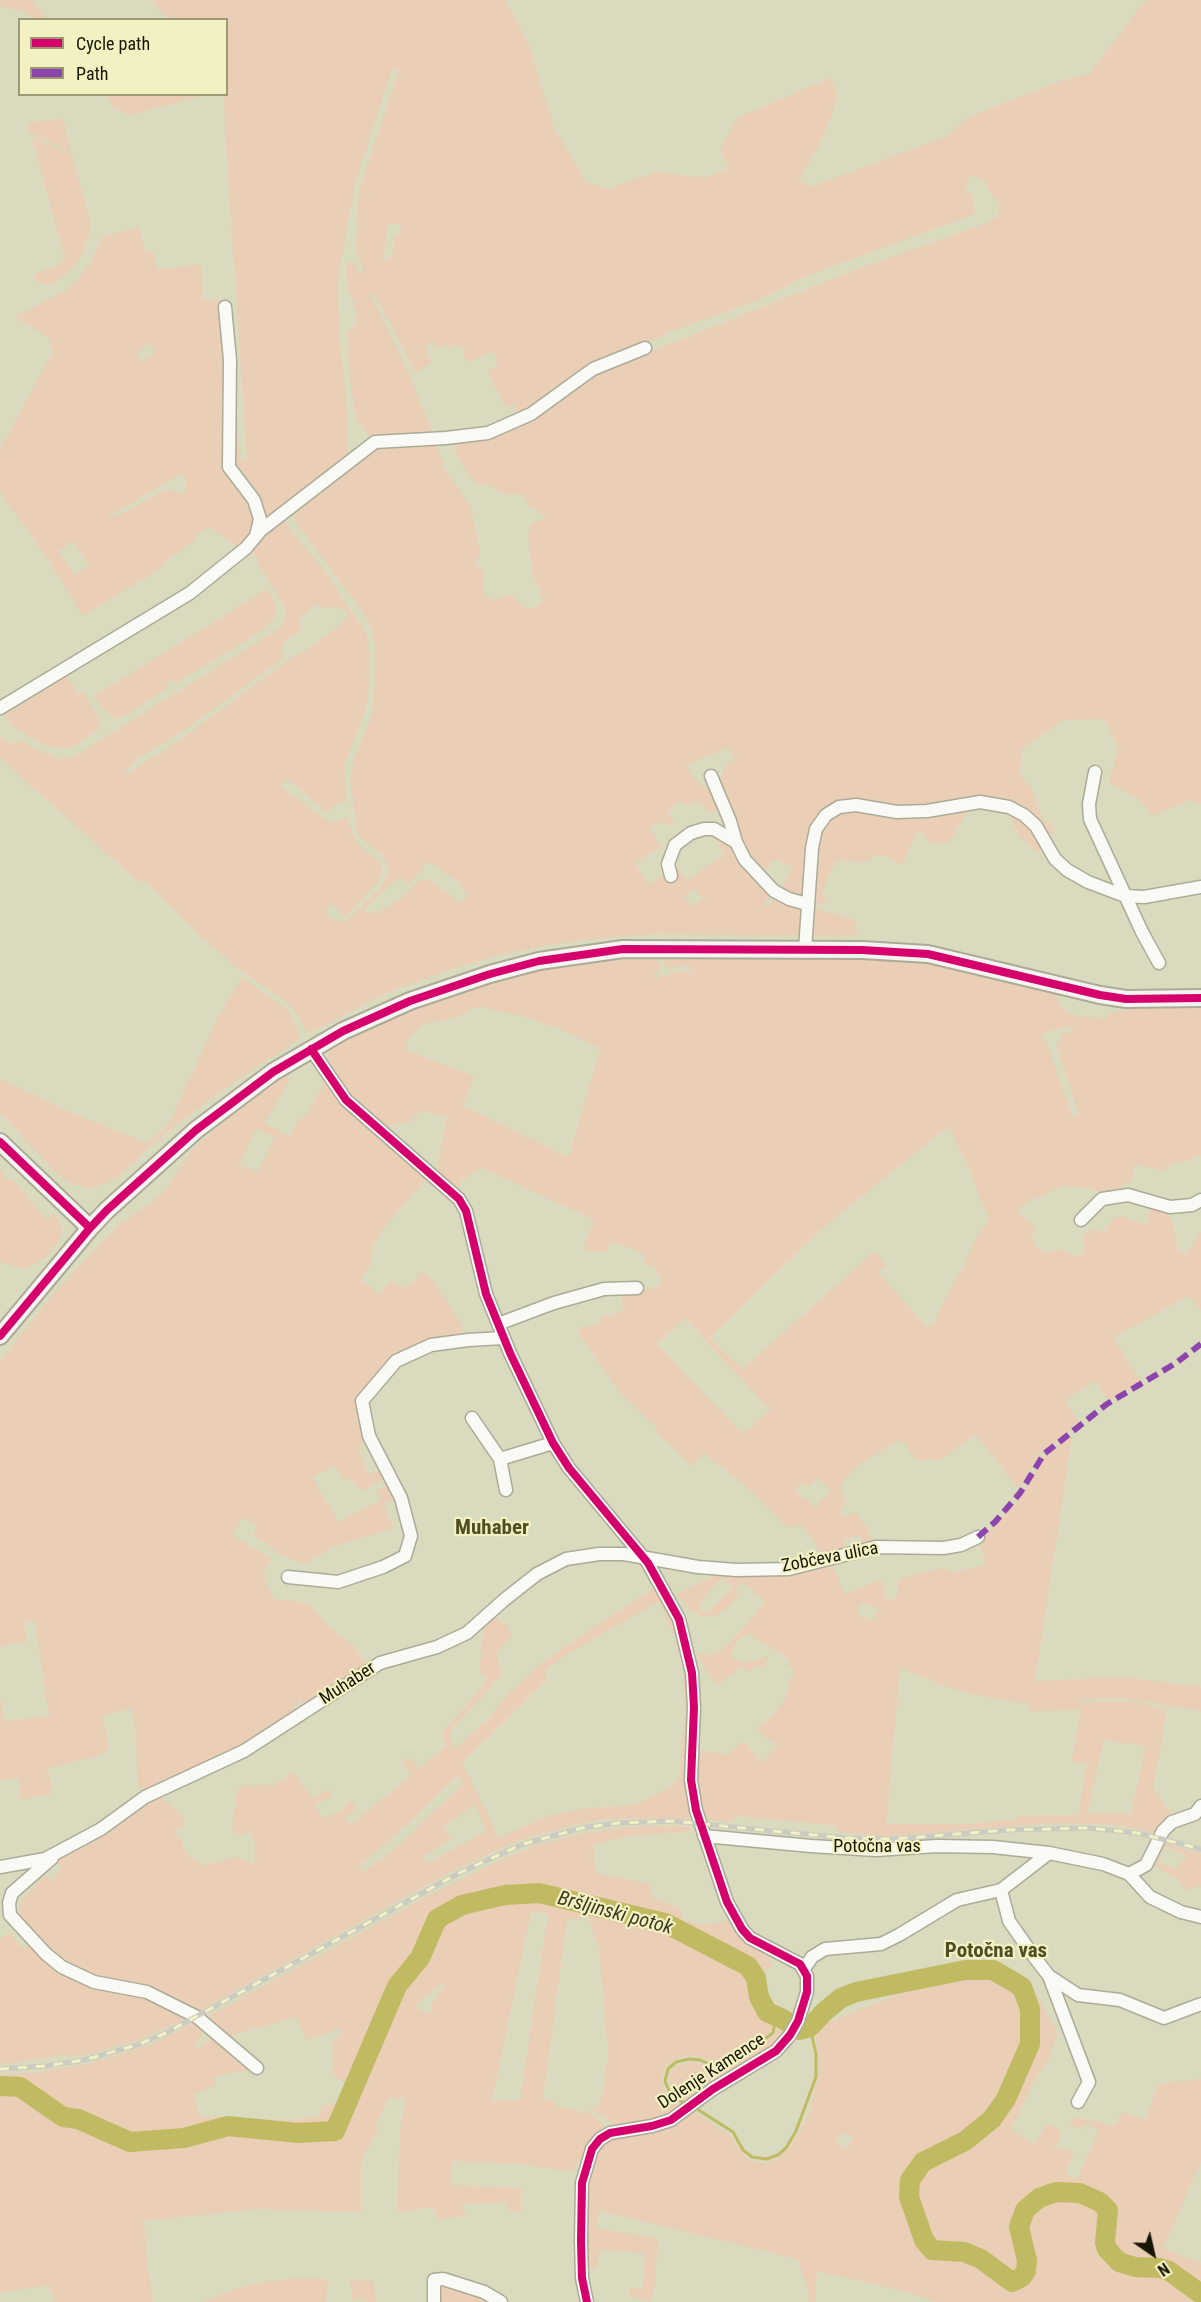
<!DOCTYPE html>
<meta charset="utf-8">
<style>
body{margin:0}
#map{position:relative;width:1201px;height:2302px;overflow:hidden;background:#dadabf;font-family:"Roboto Condensed",sans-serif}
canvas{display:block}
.legend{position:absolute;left:18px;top:18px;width:210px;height:78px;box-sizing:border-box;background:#f3f1c1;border:2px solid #9b9976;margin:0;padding:8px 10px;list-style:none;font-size:18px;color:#171605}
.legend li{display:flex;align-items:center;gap:12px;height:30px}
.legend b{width:30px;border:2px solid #9b9976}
.north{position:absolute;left:1123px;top:2224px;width:60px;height:60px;-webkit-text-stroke:4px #f3f1c1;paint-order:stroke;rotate:146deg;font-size:16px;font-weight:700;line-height:24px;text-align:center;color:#171605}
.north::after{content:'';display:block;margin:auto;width:21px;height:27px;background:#171605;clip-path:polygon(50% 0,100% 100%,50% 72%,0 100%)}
</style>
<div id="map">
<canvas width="1201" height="2302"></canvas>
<ul class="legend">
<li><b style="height:8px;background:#d6006c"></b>Cycle path</li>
<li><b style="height:8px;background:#8e44ad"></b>Path</li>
</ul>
<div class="north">N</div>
</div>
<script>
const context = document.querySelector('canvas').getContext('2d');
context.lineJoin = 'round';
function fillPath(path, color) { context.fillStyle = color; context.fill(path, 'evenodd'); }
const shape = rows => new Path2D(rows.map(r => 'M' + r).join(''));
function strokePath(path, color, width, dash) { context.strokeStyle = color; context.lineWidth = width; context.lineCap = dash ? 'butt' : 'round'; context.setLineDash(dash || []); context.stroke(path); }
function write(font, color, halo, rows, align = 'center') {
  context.font = font + ' "Roboto Condensed",sans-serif'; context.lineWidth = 4.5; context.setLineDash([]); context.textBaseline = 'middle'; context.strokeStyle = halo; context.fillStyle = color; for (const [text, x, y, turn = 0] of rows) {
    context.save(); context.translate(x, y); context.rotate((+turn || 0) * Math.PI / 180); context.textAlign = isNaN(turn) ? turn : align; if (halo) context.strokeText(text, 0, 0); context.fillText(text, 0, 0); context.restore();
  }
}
fillPath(shape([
 [0,0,32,0,47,19,35,19,23,11,0,6],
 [151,0,505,0,529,45,553,125,586,183,610,189,655,172,706,178,729,168,720,151,737,118,830,78,838,93,830,120,819,146,799,179,810,187,948,136,970,116,1064,80,1089,74,1146,0,1201,0,1201,804,1190,800,1152,816,1139,799,1109,783,1118,748,1104,719,1064,720,1022,749,1020,774,1032,789,1042,819,1054,826,1049,849,1035,851,1021,839,1008,812,996,800,969,809,950,841,941,844,928,841,920,831,916,833,903,865,887,857,874,854,871,860,867,862,836,860,822,892,826,900,825,904,821,904,804,901,782,889,793,867,774,859,766,869,760,872,746,854,720,785,723,769,735,758,728,747,695,761,686,767,697,781,716,796,723,808,712,814,698,801,688,806,680,801,667,811,674,822,666,826,662,821,649,827,661,847,635,863,648,884,678,868,688,880,700,873,701,869,724,855,713,833,726,839,770,892,764,904,767,907,776,897,854,920,857,929,856,936,655,934,600,938,547,945,499,955,448,970,382,995,314,1031,309,1033,306,1030,291,1005,244,973,201,937,151,887,143,880,140,883,0,758,0,736,10,744,20,741,59,759,73,757,280,628,285,619,286,610,258,562,253,550,256,543,280,520,285,522,324,570,366,633,369,653,369,683,366,709,344,767,346,804,340,802,326,812,288,779,280,786,326,820,334,822,347,817,352,833,359,845,381,863,382,869,379,880,352,911,343,917,333,904,327,907,326,912,330,918,335,921,347,921,382,886,389,870,383,855,366,843,357,832,350,778,355,757,373,712,376,655,374,637,365,615,297,524,294,514,296,507,379,446,435,443,447,473,470,505,480,550,476,567,483,569,484,595,494,600,511,594,525,608,534,608,543,599,532,573,528,537,531,523,543,520,544,516,536,509,529,508,524,495,503,493,488,485,479,485,468,474,456,454,456,442,490,437,512,429,605,370,847,273,982,225,997,218,1000,206,982,179,970,175,965,191,973,194,975,214,811,274,754,302,672,331,601,364,518,417,514,403,506,408,487,371,498,366,494,351,467,363,461,346,445,345,437,349,433,341,426,347,431,363,415,373,375,295,369,293,401,356,434,435,373,439,356,419,349,375,348,330,354,328,358,311,353,306,353,298,348,292,346,267,348,262,355,264,359,274,364,273,356,247,359,191,399,70,392,69,355,183,338,280,339,330,348,421,348,456,271,517,262,519,233,470,232,406,236,405,240,459,247,458,225,130,224,95,226,94,226,20,167,19],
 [401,223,400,235,395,235,393,254,388,260,383,259,388,225],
 [314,604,327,609,335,606,346,611,348,618,307,650,294,656,186,736,125,775,124,773,137,759,189,727,278,662,284,654,281,651,284,642,301,630,300,618],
 [430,862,459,882,467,894,465,900,458,902,431,880,425,879,418,881,407,894,383,910,377,913,366,913,365,908,391,884,400,878,408,883,421,872,424,864],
 [695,889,703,899,692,906,684,897],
 [107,95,107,94,207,95,130,115,112,107],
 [63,118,71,152,29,133,28,123],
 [32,137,72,155,90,221,89,236,79,260,70,270,54,283,47,285,38,282,33,274,59,265,65,259],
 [139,227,146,253,154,253,157,270,201,264,203,300,221,300,226,355,227,451,251,501,255,528,239,549,210,527,194,536,196,540,163,563,163,567,83,616,47,558,0,492,0,450,54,349,49,346,51,339,15,317,65,291,78,280,92,260,102,237],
 [148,343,156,351,143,362,136,354],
 [177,476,186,477,186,491,183,494,167,490,160,492,126,512,110,518,108,517],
 [73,541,89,566,75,576,58,551],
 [267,589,275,602,276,611,274,620,263,630,244,642,176,683,174,680,165,684,168,688,125,715,115,719,105,711,94,696],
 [64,673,79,694,83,691,100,721,98,729,76,746,67,748,45,746,12,726,4,716,5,711],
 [643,956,657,956,660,970,654,975,655,979,680,971,689,973,693,971,687,965,670,969,664,963,664,956,841,956,913,961,980,972,1015,980,1058,995,1058,1001,1061,1007,1067,1012,1078,1017,1107,1018,1111,1013,1128,1010,1130,1006,1201,1005,1201,1158,1196,1155,1193,1160,1174,1163,1163,1171,1135,1164,1132,1182,1123,1184,1119,1192,1102,1193,1088,1188,1063,1186,1055,1189,1042,1197,1033,1198,1017,1211,1035,1226,1031,1234,1035,1245,1047,1253,1060,1249,1076,1257,1081,1255,1085,1248,1082,1238,1091,1229,1104,1232,1113,1219,1120,1216,1146,1225,1151,1207,1170,1211,1168,1215,1173,1224,1178,1249,1186,1255,1201,1231,1201,1311,1189,1296,1113,1338,1141,1382,1108,1401,1096,1381,1065,1400,1078,1422,1060,1439,1038,1455,1019,1489,976,1435,940,1460,915,1460,904,1442,896,1442,855,1467,840,1486,846,1503,839,1509,845,1517,855,1512,868,1528,874,1544,864,1547,860,1535,843,1540,847,1551,824,1558,804,1526,787,1527,752,1492,705,1453,691,1466,655,1431,657,1427,619,1391,581,1337,578,1328,599,1324,600,1318,623,1311,622,1297,629,1288,649,1291,649,1287,658,1287,660,1285,661,1280,656,1272,656,1267,643,1264,645,1254,612,1242,606,1253,583,1250,594,1220,482,1168,461,1180,458,1193,436,1173,447,1117,420,1111,410,1121,383,1129,353,1101,329,1068,327,1058,330,1047,384,1018,539,966],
 [480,1007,519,1015,558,1028,600,1048,569,1157,463,1106,474,1076,406,1050,407,1041,424,1023,453,1019,471,1009],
 [1070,1026,1071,1032,1060,1034,1062,1041,1056,1045,1079,1115,1073,1118,1048,1047,1041,1036,1049,1031],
 [949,1126,968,1167,989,1220,975,1239,966,1261,940,1308,935,1323,927,1327,878,1272,886,1265,875,1251,742,1369,710,1338,820,1230],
 [685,1318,770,1410,743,1434,657,1344],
 [816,1478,832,1491,824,1499,822,1498,816,1507,795,1492,802,1483,808,1487],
 [242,977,289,1011,301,1038,214,1096,150,1146,135,1162,112,1181,91,1188,69,1183,54,1171,5,1118,0,1115,0,1079,73,1113,147,1143,169,1124,217,1019],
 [285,1075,289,1081,265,1123,289,1136,300,1119,304,1119,326,1081,345,1107,427,1178,384,1228,371,1249,375,1252,369,1260,372,1263,361,1280,378,1294,392,1280,403,1289,418,1278,416,1276,423,1272,428,1275,446,1299,463,1328,460,1335,406,1354,366,1400,376,1440,358,1447,368,1475,389,1466,386,1477,365,1490,360,1490,349,1478,343,1481,334,1465,313,1477,321,1493,334,1512,333,1513,337,1522,381,1500,376,1491,387,1485,393,1499,384,1504,394,1528,335,1546,304,1564,278,1554,271,1546,254,1536,256,1524,243,1517,232,1535,272,1559,263,1574,273,1599,308,1603,329,1626,352,1645,367,1663,367,1667,305,1707,302,1701,295,1703,292,1717,244,1748,148,1792,138,1787,136,1734,132,1708,102,1716,109,1749,98,1756,47,1768,53,1793,20,1800,19,1778,0,1780,0,1698,4,1721,49,1716,35,1621,24,1621,27,1642,0,1646,0,1361,51,1297,117,1226,149,1204,166,1190,190,1152,246,1102],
 [256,1129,275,1137,258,1172,239,1165],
 [0,1168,6,1178,15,1182,43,1216,50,1219,54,1212,62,1227,62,1233,57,1243,46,1257,24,1269,0,1262],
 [1072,1436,1035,1681,1122,1677,1201,1687,1201,1711,1121,1698,1080,1700,1080,1703,1116,1701,1140,1703,1167,1710,1153,1789,1174,1817,1158,1833,1118,1825,1055,1823,885,1836,838,1832,834,1826,821,1824,735,1816,732,1822,703,1819,698,1782,698,1753,704,1751,727,1755,743,1741,763,1762,777,1746,756,1729,775,1713,783,1703,794,1670,787,1666,790,1659,747,1634,737,1640,732,1653,733,1657,740,1662,752,1662,769,1655,762,1669,756,1664,750,1672,742,1667,716,1685,696,1653,710,1655,722,1651,758,1611,764,1601,742,1582,735,1590,739,1596,722,1612,710,1617,701,1616,690,1609,677,1595,722,1571,831,1562,844,1594,876,1581,884,1581,885,1599,896,1599,899,1579,942,1568,955,1572,985,1565,980,1540,1017,1503,1044,1457],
 [724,1577,733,1587,708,1612,704,1613,698,1605,716,1583],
 [860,1602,879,1608,875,1621,857,1614],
 [900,1668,939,1684,970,1694,1029,1704,1029,1711,1081,1710,1071,1762,1086,1763,1079,1815,1017,1816,1017,1819,971,1824,886,1824],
 [1104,1740,1146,1746,1131,1814,1087,1813],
 [658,1586,676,1622,689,1678,691,1702,686,1762,691,1814,689,1819,610,1818,568,1826,507,1845,445,1875,185,2019,139,2040,84,2055,64,2055,0,2065,0,1939,10,1933,22,1949,33,1943,57,1967,80,1980,108,1987,115,1979,85,1977,64,1966,40,1943,19,1915,21,1901,45,1875,51,1881,62,1868,55,1861,98,1840,141,1803,157,1796,169,1803,185,1821,183,1828,175,1830,177,1836,183,1843,182,1848,191,1857,203,1865,238,1857,254,1864,255,1843,249,1829,243,1835,236,1834,232,1829,236,1794,242,1786,245,1785,258,1786,264,1784,271,1787,293,1772,313,1799,329,1789,333,1795,315,1805,322,1819,341,1810,351,1800,357,1808,345,1818,352,1824,411,1775,402,1762,409,1757,418,1769,447,1745,440,1734,463,1710,488,1679,479,1672,484,1625,489,1616,507,1624,512,1637,496,1652,502,1674,449,1733,454,1750,487,1720,510,1692,542,1663,598,1624],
 [659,1601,675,1637,683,1670,685,1714,678,1782,645,1800,627,1806,587,1808,546,1816,499,1838,462,1763,545,1681,546,1670,564,1656],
 [458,1775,464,1782,446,1800,405,1840,363,1873,359,1866,412,1821],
 [475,1804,486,1831,427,1864,422,1857,451,1839,444,1827],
 [639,1826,689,1826,689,1832,628,1836,593,1844,595,1873,649,1884,652,1898,679,1907,684,1921,704,1925,728,1921,765,1952,773,1965,764,1971,755,1971,749,1981,749,1988,760,2016,771,2022,773,2027,771,2031,754,2045,721,2060,711,2062,700,2057,688,2056,678,2058,666,2066,662,2075,661,2084,666,2093,683,2107,655,2119,615,2125,587,2106,598,2107,604,2087,608,2052,599,1948,588,1917,567,1920,543,2099,555,2101,553,2105,593,2114,606,2128,598,2135,584,2163,576,2165,573,2172,522,2164,453,2161,451,2185,521,2188,521,2212,509,2212,508,2202,463,2204,465,2216,436,2220,434,2207,398,2212,399,2139,405,2097,388,2098,376,2126,378,2130,376,2136,365,2151,361,2164,361,2212,257,2209,144,2221,147,2261,153,2302,55,2302,48,2285,0,2293,0,2075,41,2072,93,2063,152,2044,198,2021,203,2027,201,2037,194,2047,198,2049,212,2037,252,2070,235,2072,213,2078,217,2085,194,2094,199,2116,293,2120,319,2116,322,2106,344,2102,344,2083,333,2074,333,2042,341,2033,341,2028,307,2041,296,2017,225,2037,205,2020,207,2017,430,1895,494,1863,538,1845,581,1834],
 [531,1911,548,1914,520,2100,492,2101],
 [441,1984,445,1986,432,2002,431,2010,426,2014,421,2011,415,2005],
 [1161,1842,1201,1854,1201,1887,1197,1886,1186,1891,1177,1879,1152,1864],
 [1165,1846,1186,1856,1177,1869,1158,1864],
 [981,1974,994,1974,1019,1990,1027,2010,1023,2047,1008,2082,995,2107,986,2118,918,2164,910,2173,906,2185,907,2199,921,2242,935,2256,967,2258,983,2266,1012,2286,1021,2283,1028,2272,1030,2260,1029,2246,1023,2236,1023,2225,1028,2214,1049,2197,1061,2194,1097,2203,1103,2213,1102,2246,1117,2264,1134,2271,1156,2271,1168,2275,1201,2298,1201,2302,936,2302,899,2290,817,2271,815,2302,808,2302,809,2294,798,2259,599,2211,597,2228,658,2239,654,2293,651,2301,630,2297,630,2287,642,2289,646,2254,600,2249,597,2267,593,2270,588,2270,586,2200,597,2155,606,2140,692,2111,732,2137,737,2147,750,2161,764,2163,777,2160,791,2146,804,2124,811,2106,819,2072,819,2055,815,2032,818,2026,935,1980],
 [844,2132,853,2139,843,2149,836,2141],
 [1034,1989,1057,2033,1050,2057,1034,2081,1011,2130,1035,2144,1047,2123,1063,2131,1055,2148,1063,2150,1066,2148,1074,2152,1066,2175,1077,2180,1099,2129,1085,2123,1081,2130,1069,2124,1074,2117,1115,2126,1122,2112,1145,2120,1158,2084,1201,2079,1201,2162,1163,2248,1201,2263,1201,2288,1170,2267,1158,2263,1143,2265,1127,2260,1117,2254,1110,2247,1108,2237,1112,2210,1103,2196,1072,2185,1052,2188,1025,2202,1014,2221,1015,2236,1024,2260,1022,2272,1012,2277,999,2265,973,2250,963,2248,946,2248,934,2245,927,2239,917,2205,913,2181,925,2163,977,2136,995,2122,1011,2099,1030,2055,1035,2035,1036,2011,1030,1992],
 [782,2026,791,2029,786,2038,689,2103,671,2089,669,2081,670,2072,678,2065,692,2062,700,2063,709,2069,719,2067,756,2050,773,2036],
 [298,2278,327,2279,326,2302,204,2302,232,2290,262,2282],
 [350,2280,374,2281,375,2302,366,2302,366,2299,352,2300],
 [441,2282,496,2302,437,2302,436,2289]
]), '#eaceb6');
strokePath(shape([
 [687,2104,680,2101,669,2091,665,2081,668,2069,676,2062,689,2059,700,2060,709,2064,721,2062,752,2048,773,2033,776,2017],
 [694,2107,733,2132,743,2150,752,2157,766,2159,778,2155,786,2148,796,2131,816,2077,816,2054,810,2027]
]), '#c0bb62', 3);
strokePath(shape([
 [0,2086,20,2087,63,2117,78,2119,130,2142,184,2138,228,2126,298,2133,335,2131,397,1986,420,1958,437,1919,462,1905,505,1895,539,1893,665,1923,748,1966,756,1978,759,1997,767,2012,783,2019,799,2030,810,2027,824,2012,841,1998,856,1992,965,1970,993,1970,1022,1987,1030,2009,1030,2044,1006,2099,992,2119,965,2141,923,2162,910,2180,909,2197,924,2240,932,2250,964,2252,981,2259,1012,2282,1022,2277,1026,2271,1027,2260,1019,2227,1025,2210,1039,2198,1056,2192,1080,2193,1100,2202,1108,2210,1105,2243,1107,2249,1119,2262,1135,2267,1160,2268,1169,2271,1201,2294]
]), '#c0bb62', 20);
const street = shape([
 [225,307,230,360,229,467,254,500,260,519,256,536],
 [0,708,190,593,246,548,261,530,375,442,446,438,488,433,531,414,593,369,645,348],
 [1095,772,1089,804,1090,819,1142,932,1159,963],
 [711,776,730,821,736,842],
 [671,876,668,864,675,845,691,833,704,829,714,829,736,842,745,860,774,891,789,899,807,904],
 [805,950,812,848,816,829,826,815,839,807,856,805,897,812,927,811,980,802,1009,807,1024,815,1036,826,1055,859,1067,870,1088,882,1125,896,1144,897,1201,887],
 [311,1049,346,1100,459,1199,466,1211,486,1294,510,1353,553,1443,569,1468,648,1563,679,1619,692,1673,694,1707,691,1780,696,1810,727,1902,742,1929,750,1938,800,1964,807,1976,807,1992,798,2021,790,2035,776,2051,713,2089,671,2120,652,2126,610,2133,600,2139,592,2149,582,2183,581,2241,582,2278,587,2302],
 [1081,1220,1102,1199,1128,1195,1170,1207,1192,1205,1201,1200],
 [498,1324,554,1303,604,1289,637,1288],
 [472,1418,500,1459,553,1443],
 [500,1459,506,1490],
 [288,1577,338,1582,383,1567,405,1556,411,1536,401,1498,369,1436,362,1401,396,1361,431,1345,468,1340,503,1338],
 [704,1836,811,1846,876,1850,937,1846,993,1847,1049,1853],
 [52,1858,12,1893,9,1903,10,1915,46,1954,62,1967,94,1982,147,1992,197,2017,257,2068],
 [0,1867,45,1859,101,1829,145,1797,244,1751,380,1663,437,1647,467,1633,504,1600,537,1574,566,1559,599,1554,624,1554,698,1567,736,1570,789,1569,876,1547,943,1548,961,1545,978,1537],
 [1129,1874,1150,1897,1181,1912,1201,1917],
 [1001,1890,1009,1921,1035,1958,1049,1976,1078,1995,1120,2000,1164,2018,1201,2004],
 [804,1969,812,1957,825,1949,881,1944,899,1935,957,1900,1001,1890,1049,1853,1103,1864,1129,1874,1146,1865,1163,1831,1172,1822,1195,1814,1201,1806],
 [1049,1976,1089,2082,1078,2102],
 [434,2302,434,2280,443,2279,484,2292,501,2302]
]);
const secondary = shape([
 [0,1142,90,1228],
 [0,1336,90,1228,107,1210,196,1130,273,1072,343,1031,410,1001,490,974,539,961,623,949,862,950,928,954,1100,995,1126,999,1201,998]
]);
strokePath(street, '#acab97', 15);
strokePath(secondary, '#acab97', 20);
strokePath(street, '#f9f9f5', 12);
strokePath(secondary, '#f4f3ef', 16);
const rail = shape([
 [0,2069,45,2066,84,2060,137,2045,166,2033,461,1872,523,1844,582,1828,618,1823,672,1821,845,1838,893,1839,1008,1830,1088,1828,1138,1833,1201,1849]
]);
strokePath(rail, '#cbcbc2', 5);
strokePath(rail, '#f3f1c1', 3, [9]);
strokePath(shape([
 [978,1537,995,1522,1020,1493,1044,1454,1107,1404,1176,1363,1201,1344]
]), '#8e44ad', 6, [12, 6]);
strokePath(shape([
 [311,1049,346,1100,459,1199,466,1211,486,1294,510,1353,553,1443,569,1468,648,1563,679,1619,692,1673,694,1707,691,1780,696,1810,727,1902,742,1929,750,1938,800,1964,807,1976,807,1992,798,2021,790,2035,776,2051,713,2089,671,2120,652,2126,610,2133,600,2139,592,2149,582,2183,581,2241,582,2278,587,2302],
 [0,1142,90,1228],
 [0,1336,90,1228,107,1210,196,1130,273,1072,343,1031,410,1001,490,974,539,961,623,949,862,950,928,954,1100,995,1126,999,1201,998]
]), '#d6006c', 8);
write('18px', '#171605', '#f3f1c1', [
 ["Zobčeva ulica",830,1558,-11],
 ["Muhaber",348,1684,-33],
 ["Potočna vas",877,1847],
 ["Dolenje Kamence",712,2072,-33]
]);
write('italic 20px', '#3c3b22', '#f3f1c1', [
 ["Bršljinski potok",615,1914,15]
]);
write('bold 21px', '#504d23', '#f3f1c1', [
 ["Muhaber",492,1529],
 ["Potočna vas",996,1952]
]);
</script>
